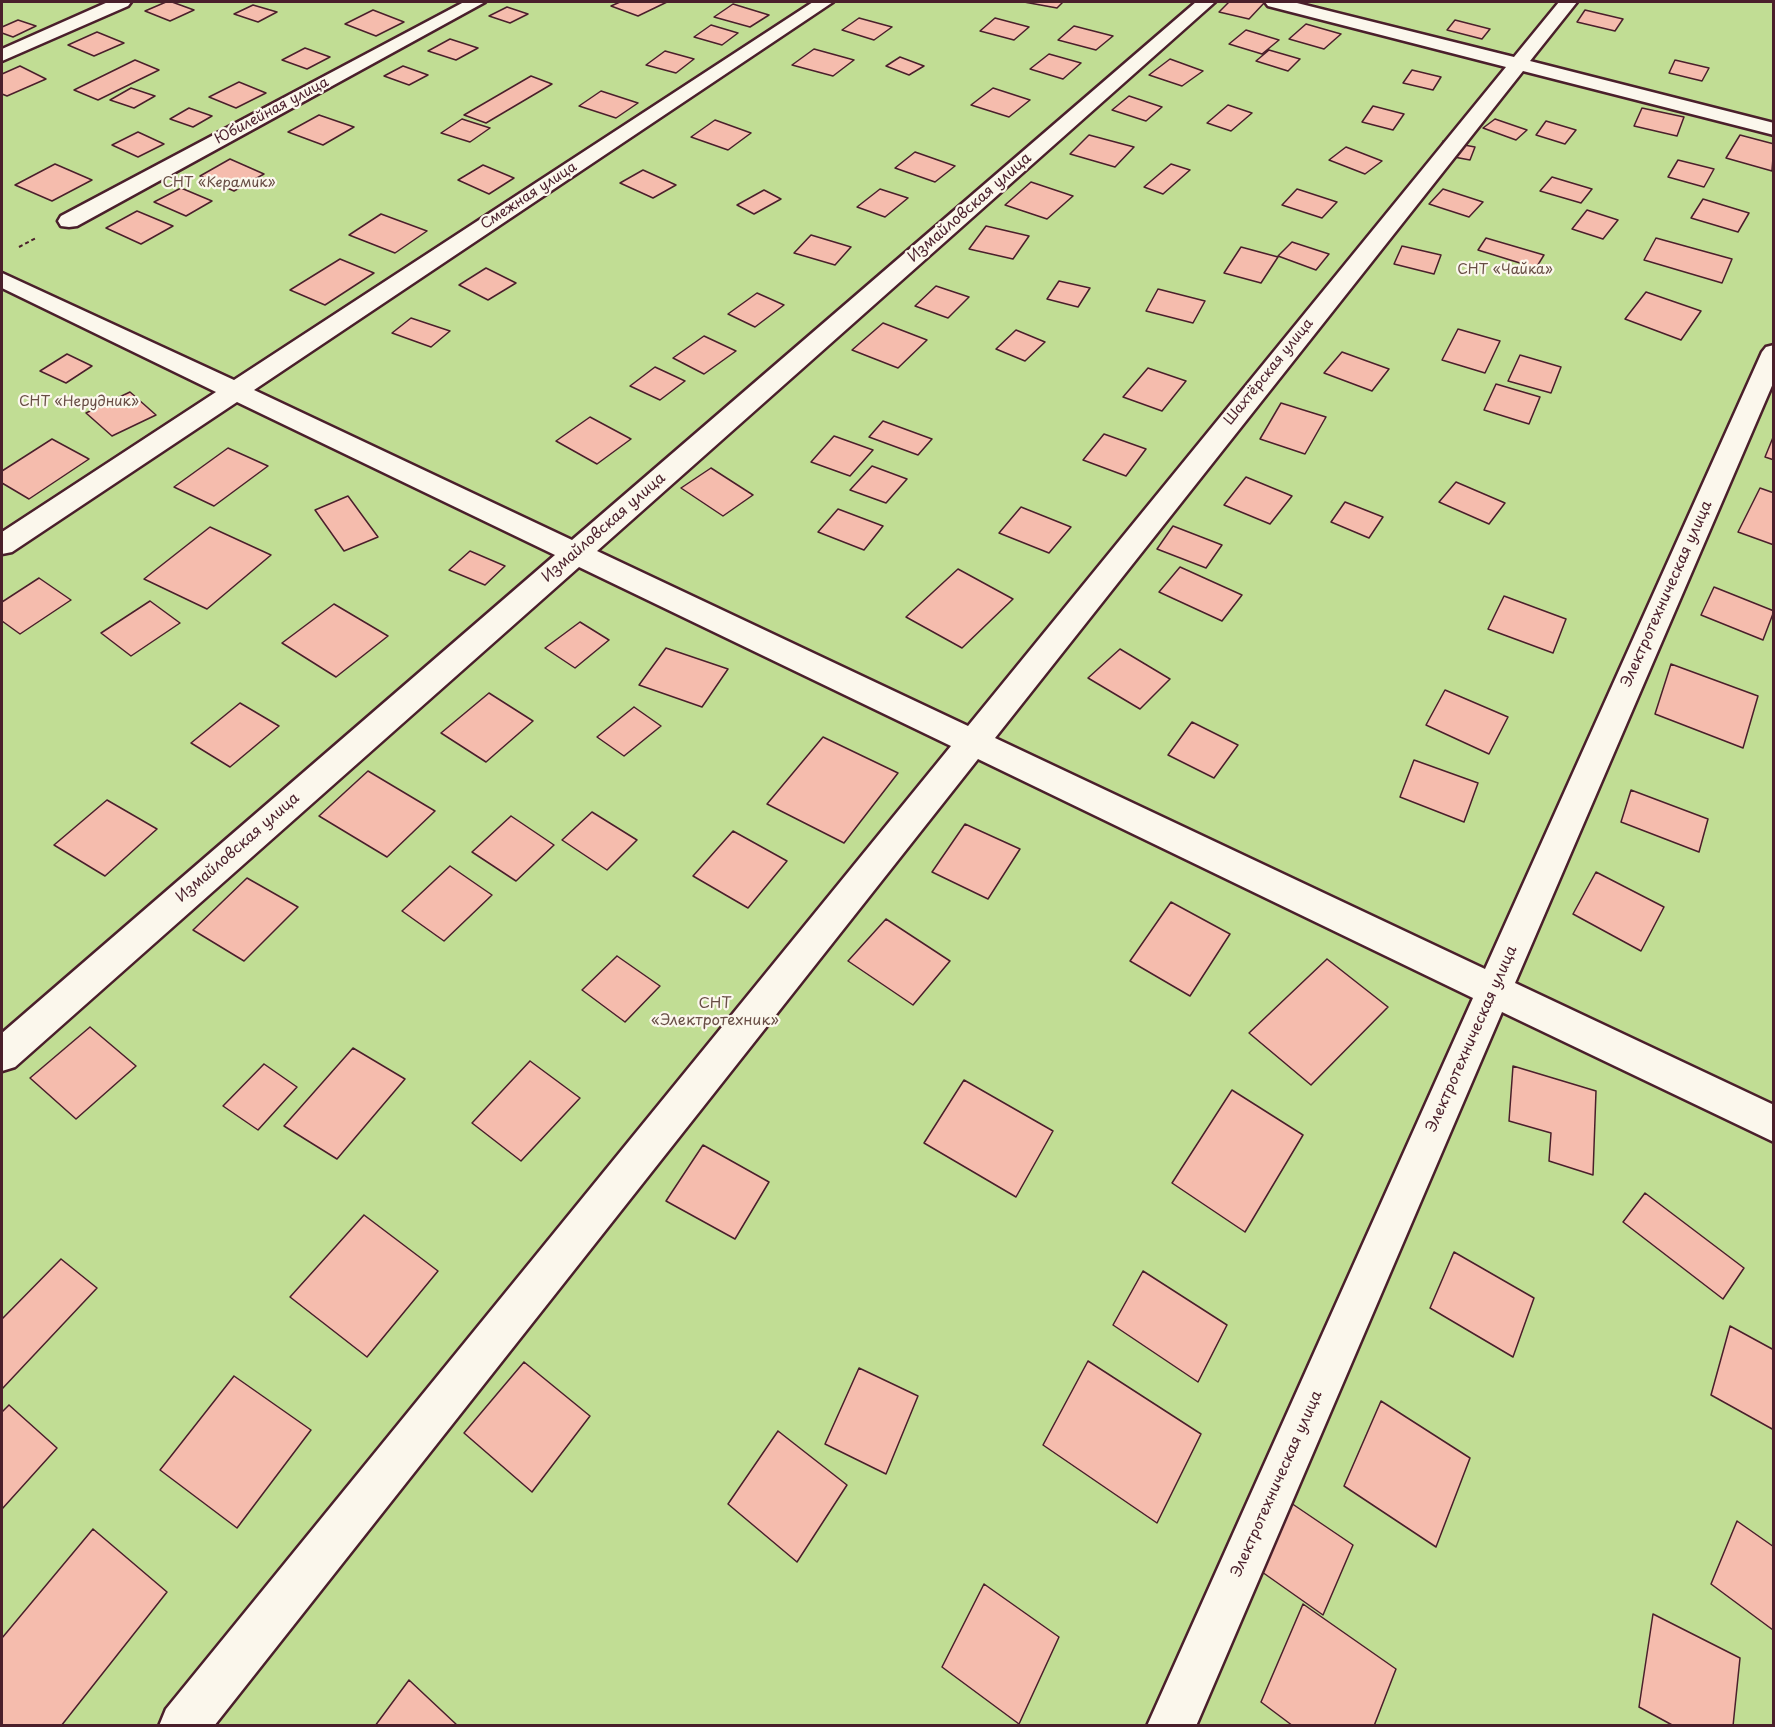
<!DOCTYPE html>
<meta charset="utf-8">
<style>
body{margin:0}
#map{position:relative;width:1775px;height:1727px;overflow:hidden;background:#fbf7ec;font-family:"Playpen Sans",sans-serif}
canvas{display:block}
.frame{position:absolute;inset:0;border:3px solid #4a1f2b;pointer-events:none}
</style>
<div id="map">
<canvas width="1775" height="1727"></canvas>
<div class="frame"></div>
</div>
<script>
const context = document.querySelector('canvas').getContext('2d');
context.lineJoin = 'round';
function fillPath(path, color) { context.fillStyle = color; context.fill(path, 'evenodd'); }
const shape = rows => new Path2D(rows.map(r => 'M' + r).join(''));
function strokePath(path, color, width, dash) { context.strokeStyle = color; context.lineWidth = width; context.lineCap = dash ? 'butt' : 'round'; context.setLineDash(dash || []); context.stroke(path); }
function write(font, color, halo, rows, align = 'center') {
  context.font = font + ' "Playpen Sans",sans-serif'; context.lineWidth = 4.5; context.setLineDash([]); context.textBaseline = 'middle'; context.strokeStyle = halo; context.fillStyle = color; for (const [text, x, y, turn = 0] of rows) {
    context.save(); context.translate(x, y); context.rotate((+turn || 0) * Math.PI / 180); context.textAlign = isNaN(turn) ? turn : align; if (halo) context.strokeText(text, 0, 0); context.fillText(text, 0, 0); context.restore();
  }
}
fillPath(shape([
 [2,2,1773,2,1773,1725,2,1726]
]), '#c1dd94');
const building = shape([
 [166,2,172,2,194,10,170,21,145,11,166,2],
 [620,2,667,2,638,16,611,6,620,2],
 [1024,2,1063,2,1057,8,1024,2],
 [1229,2,1265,2,1249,19,1219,12,1229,2],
 [733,4,769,15,750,27,714,17,733,4],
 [253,5,277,12,258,22,234,14,253,5],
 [507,7,528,14,510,23,489,16,507,7],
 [373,10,404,22,376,36,345,24,373,10],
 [1585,10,1623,19,1615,31,1577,22,1585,10],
 [859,18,892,27,874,40,842,30,859,18],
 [995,18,1029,27,1014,40,980,31,995,18],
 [18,20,36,26,13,37,2,33,2,27,18,20],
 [1455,20,1490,29,1482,39,1447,30,1455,20],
 [1306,24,1341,34,1324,49,1289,39,1306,24],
 [711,25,738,33,722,45,694,37,711,25],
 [1074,26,1113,36,1096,50,1058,40,1074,26],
 [1246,30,1279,40,1262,54,1229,44,1246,30],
 [97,32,124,43,94,56,68,45,97,32],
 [450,39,478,48,456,60,428,51,450,39],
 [305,48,330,57,307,69,282,60,305,48],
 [814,49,854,60,833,76,792,65,814,49],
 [1269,50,1300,59,1288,71,1256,61,1269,50],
 [665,51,694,59,676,73,646,65,665,51],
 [1049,54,1081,63,1063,79,1030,69,1049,54],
 [900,57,924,66,909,75,886,66,900,57],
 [1170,59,1203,71,1182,86,1149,75,1170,59],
 [135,60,159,70,98,100,74,90,135,60],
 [1675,60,1709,68,1702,81,1669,73,1675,60],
 [20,66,46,79,7,96,2,94,2,74,20,66],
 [403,66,428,75,409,85,384,76,403,66],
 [1412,70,1441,77,1433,90,1403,83,1412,70],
 [531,76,552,84,486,123,464,115,531,76],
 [239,82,266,93,236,108,209,97,239,82],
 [131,88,155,96,134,108,110,100,131,88],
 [993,88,1030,100,1009,117,971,105,993,88],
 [601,91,638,103,616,118,579,106,601,91],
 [1129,96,1162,107,1146,121,1112,110,1129,96],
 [1228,105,1252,113,1231,131,1207,123,1228,105],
 [1373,106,1404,114,1393,130,1362,122,1373,106],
 [189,108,212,116,193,127,170,119,189,108],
 [1642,108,1684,117,1677,136,1634,126,1642,108],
 [319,115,354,127,323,145,288,132,319,115],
 [462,119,490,128,470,142,441,133,462,119],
 [1495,119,1527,130,1516,140,1483,128,1495,119],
 [715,120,751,133,728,150,691,137,715,120],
 [1546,121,1576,130,1565,144,1536,135,1546,121],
 [138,132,164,144,138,157,112,145,138,132],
 [1089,135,1134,147,1115,167,1070,154,1089,135],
 [1740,135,1774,144,1772,171,1726,158,1740,135],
 [1443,141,1475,147,1470,160,1438,154,1443,141],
 [1346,147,1382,161,1365,174,1329,160,1346,147],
 [915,152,955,166,935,182,895,168,915,152],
 [230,159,264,174,234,191,200,176,230,159],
 [1678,160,1714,169,1704,187,1668,177,1678,160],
 [55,164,92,180,52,201,15,185,55,164],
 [1171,164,1190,170,1163,194,1144,187,1171,164],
 [483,165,514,178,489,194,458,180,483,165],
 [643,170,676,185,653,198,620,183,643,170],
 [1552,177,1592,189,1581,203,1540,191,1552,177],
 [1031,182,1073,196,1047,219,1005,205,1031,182],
 [181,188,212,201,186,216,154,202,181,188],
 [880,189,908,198,885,217,857,207,880,189],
 [1297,189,1337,202,1322,218,1282,205,1297,189],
 [1443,189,1483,202,1469,217,1429,204,1443,189],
 [764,190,781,199,754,214,737,205,764,190],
 [1703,199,1749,213,1738,232,1691,218,1703,199],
 [1587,210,1618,220,1603,239,1572,229,1587,210],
 [137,211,173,226,141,244,106,228,137,211],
 [381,214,427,231,395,253,349,235,381,214],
 [986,226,1029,236,1013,259,969,249,986,226],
 [811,235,851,247,835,265,794,253,811,235],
 [1486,238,1544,255,1536,268,1478,250,1486,238],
 [1656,238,1732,259,1722,283,1644,260,1656,238],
 [1292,242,1329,254,1316,270,1278,256,1292,242],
 [1402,246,1441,255,1434,274,1394,264,1402,246],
 [1241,247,1278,257,1261,283,1224,273,1241,247],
 [340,259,374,273,325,305,290,290,340,259],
 [486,268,516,283,488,300,459,285,486,268],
 [1059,281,1090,288,1078,307,1047,299,1059,281],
 [936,286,969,297,948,318,915,306,936,286],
 [1158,289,1205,301,1193,323,1146,311,1158,289],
 [1646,292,1701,311,1681,340,1625,319,1646,292],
 [757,293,784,305,755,327,728,314,757,293],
 [411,318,450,331,431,347,392,333,411,318],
 [883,323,927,340,898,368,852,350,883,323],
 [1458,329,1500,341,1485,373,1442,360,1458,329],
 [1016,330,1045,342,1025,361,996,349,1016,330],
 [704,336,736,351,704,374,673,358,704,336],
 [1342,352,1389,369,1372,391,1324,373,1342,352],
 [67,354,92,366,66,383,40,371,67,354],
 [1520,355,1561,367,1551,393,1508,381,1520,355],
 [655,367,685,381,660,400,630,386,655,367],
 [1148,368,1186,381,1162,411,1123,397,1148,368],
 [1496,384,1540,397,1529,424,1484,410,1496,384],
 [130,392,156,415,112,436,86,413,130,392],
 [1281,403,1326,417,1305,454,1260,439,1281,403],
 [590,417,631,439,597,464,556,441,590,417],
 [883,421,932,439,918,455,869,437,883,421],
 [1104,434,1146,449,1126,476,1083,460,1104,434],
 [1774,435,1774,460,1765,457,1774,435],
 [834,436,873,450,850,476,811,462,834,436],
 [52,439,89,459,29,499,2,483,2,471,52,439],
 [228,448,268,466,214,506,174,487,228,448],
 [872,466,907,479,886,503,850,490,872,466],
 [711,468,753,495,723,516,681,488,711,468],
 [1246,477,1292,496,1270,524,1224,505,1246,477],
 [1456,482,1505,503,1489,524,1439,502,1456,482],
 [1760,488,1774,493,1774,545,1738,532,1760,488],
 [348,496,378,537,344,551,315,510,348,496],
 [1345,502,1383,517,1369,538,1331,522,1345,502],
 [1021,507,1071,527,1049,553,999,533,1021,507],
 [838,509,883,526,864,550,818,532,838,509],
 [1173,526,1222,545,1206,568,1157,549,1173,526],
 [210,527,271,555,207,609,144,579,210,527],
 [470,551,505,566,485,585,449,570,470,551],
 [1180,567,1242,595,1222,621,1159,592,1180,567],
 [958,569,1013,599,962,648,906,617,958,569],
 [39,578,71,600,20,634,2,621,2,602,39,578],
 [1714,587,1774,611,1763,640,1701,615,1714,587],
 [1504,596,1566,619,1553,653,1488,629,1504,596],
 [150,601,180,623,131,656,101,633,150,601],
 [334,604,388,636,336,677,282,643,334,604],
 [580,622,609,640,575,668,545,648,580,622],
 [666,648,728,669,702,707,639,685,666,648],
 [1120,649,1170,679,1140,709,1088,678,1120,649],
 [1671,664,1758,696,1743,748,1655,714,1671,664],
 [1445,690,1508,717,1489,754,1426,725,1445,690],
 [489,693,533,721,486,762,441,733,489,693],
 [240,703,279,726,230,767,191,743,240,703],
 [634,707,661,726,624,756,597,737,634,707],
 [1192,722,1238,745,1214,778,1168,755,1192,722],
 [823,737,898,773,844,843,767,804,823,737],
 [1414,760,1478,783,1464,822,1400,797,1414,760],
 [368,771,435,811,387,857,319,816,368,771],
 [1631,790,1708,819,1699,852,1621,822,1631,790],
 [107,800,157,829,105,876,54,845,107,800],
 [592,812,637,840,607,870,562,840,592,812],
 [511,816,554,845,516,881,472,852,511,816],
 [965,824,1020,849,988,899,932,872,965,824],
 [733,831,787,861,748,908,693,876,733,831],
 [450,866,492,895,444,941,402,911,450,866],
 [1596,872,1664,907,1641,951,1573,914,1596,872],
 [247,878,298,907,244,961,193,930,247,878],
 [1171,902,1230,934,1190,996,1130,961,1171,902],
 [886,919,950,961,913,1005,848,961,886,919],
 [617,956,660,986,625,1022,582,990,617,956],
 [1327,959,1388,1007,1311,1085,1249,1033,1327,959],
 [90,1027,136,1066,76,1119,30,1078,90,1027],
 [353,1048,405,1079,337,1159,284,1126,353,1048],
 [530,1061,580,1098,521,1161,472,1123,530,1061],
 [264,1064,297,1087,258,1130,223,1106,264,1064],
 [1513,1066,1596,1091,1593,1175,1549,1161,1551,1133,1509,1121,1513,1066],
 [964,1080,1053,1131,1016,1197,924,1143,964,1080],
 [1232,1090,1303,1135,1245,1232,1172,1183,1232,1090],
 [703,1145,769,1182,735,1239,666,1201,703,1145],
 [1645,1193,1744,1268,1723,1299,1623,1222,1645,1193],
 [364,1215,438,1271,367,1357,290,1297,364,1215],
 [1454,1252,1534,1298,1513,1357,1430,1308,1454,1252],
 [61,1259,97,1288,2,1389,2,1319,61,1259],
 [1143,1271,1227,1325,1198,1382,1113,1325,1143,1271],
 [1730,1326,1774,1350,1774,1430,1711,1395,1730,1326],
 [1088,1361,1201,1434,1157,1523,1043,1445,1088,1361],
 [524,1362,590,1416,532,1492,464,1433,524,1362],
 [859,1368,918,1396,886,1474,825,1444,859,1368],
 [234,1376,311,1430,237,1528,160,1470,234,1376],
 [1381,1401,1470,1458,1436,1547,1344,1486,1381,1401],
 [9,1405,57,1448,2,1509,2,1412,9,1405],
 [778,1431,847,1485,797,1562,728,1504,778,1431],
 [1260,1482,1353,1545,1323,1615,1228,1548,1260,1482],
 [1737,1521,1774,1547,1773,1630,1711,1584,1737,1521],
 [93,1529,167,1592,61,1726,2,1726,2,1638,93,1529],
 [984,1584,1059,1637,1019,1724,942,1667,984,1584],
 [1303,1604,1396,1669,1374,1726,1293,1726,1261,1702,1303,1604],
 [1653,1614,1740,1658,1733,1726,1674,1726,1639,1707,1653,1614],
 [409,1680,458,1726,375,1726,409,1680]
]);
fillPath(building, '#f5bcad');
strokePath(building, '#4a1f2b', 1.5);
const minor = shape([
 [108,2,131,2,128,6,2,61,2,49,108,2],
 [464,2,485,2,77,226,69,227,61,226,58,221,61,216,464,2],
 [813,2,833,2,254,390,572,540,1196,2,1215,2,597,551,968,726,1506,67,1268,6,1265,2,1293,2,1514,57,1559,2,1577,2,1530,61,1774,123,1774,135,1523,71,995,738,1485,969,1762,352,1766,347,1774,345,1774,381,1515,983,1774,1105,1774,1142,1502,1012,1196,1726,1147,1726,1473,998,978,759,214,1726,159,1726,166,1709,951,746,579,567,15,1067,2,1071,2,1033,555,555,237,402,12,552,2,554,2,532,216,392,2,288,2,273,234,380,813,2]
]);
strokePath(minor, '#4a1f2b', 5);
strokePath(shape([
 [19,247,36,238]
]), '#4a1f2b', 2, [4, 3]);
fillPath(minor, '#fbf7ec');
write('14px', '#4a1f2b', '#fbf7ec', [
 ["Юбилейная улица",272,111,-28],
 ["Смежная улица",529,196,-33],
 ["Шахтёрская улица",1269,372,-51]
]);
write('14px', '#684e45', '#fbf7ec', [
 ["СНТ «Керамик»",219,183],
 ["СНТ «Чайка»",1505,270],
 ["СНТ «Нерудник»",79,402]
]);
write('15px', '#4a1f2b', '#fbf7ec', [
 ["Измайловская улица",970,208,-41],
 ["Измайловская улица",604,528,-41],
 ["Электротехническая улица",1667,594,-66],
 ["Измайловская улица",238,848,-41],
 ["Электротехническая улица",1472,1039,-66],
 ["Электротехническая улица",1277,1484,-66]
]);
write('15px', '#684e45', '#fbf7ec', [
 ["СНТ",715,1004],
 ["«Электротехник»",715,1021]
]);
</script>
